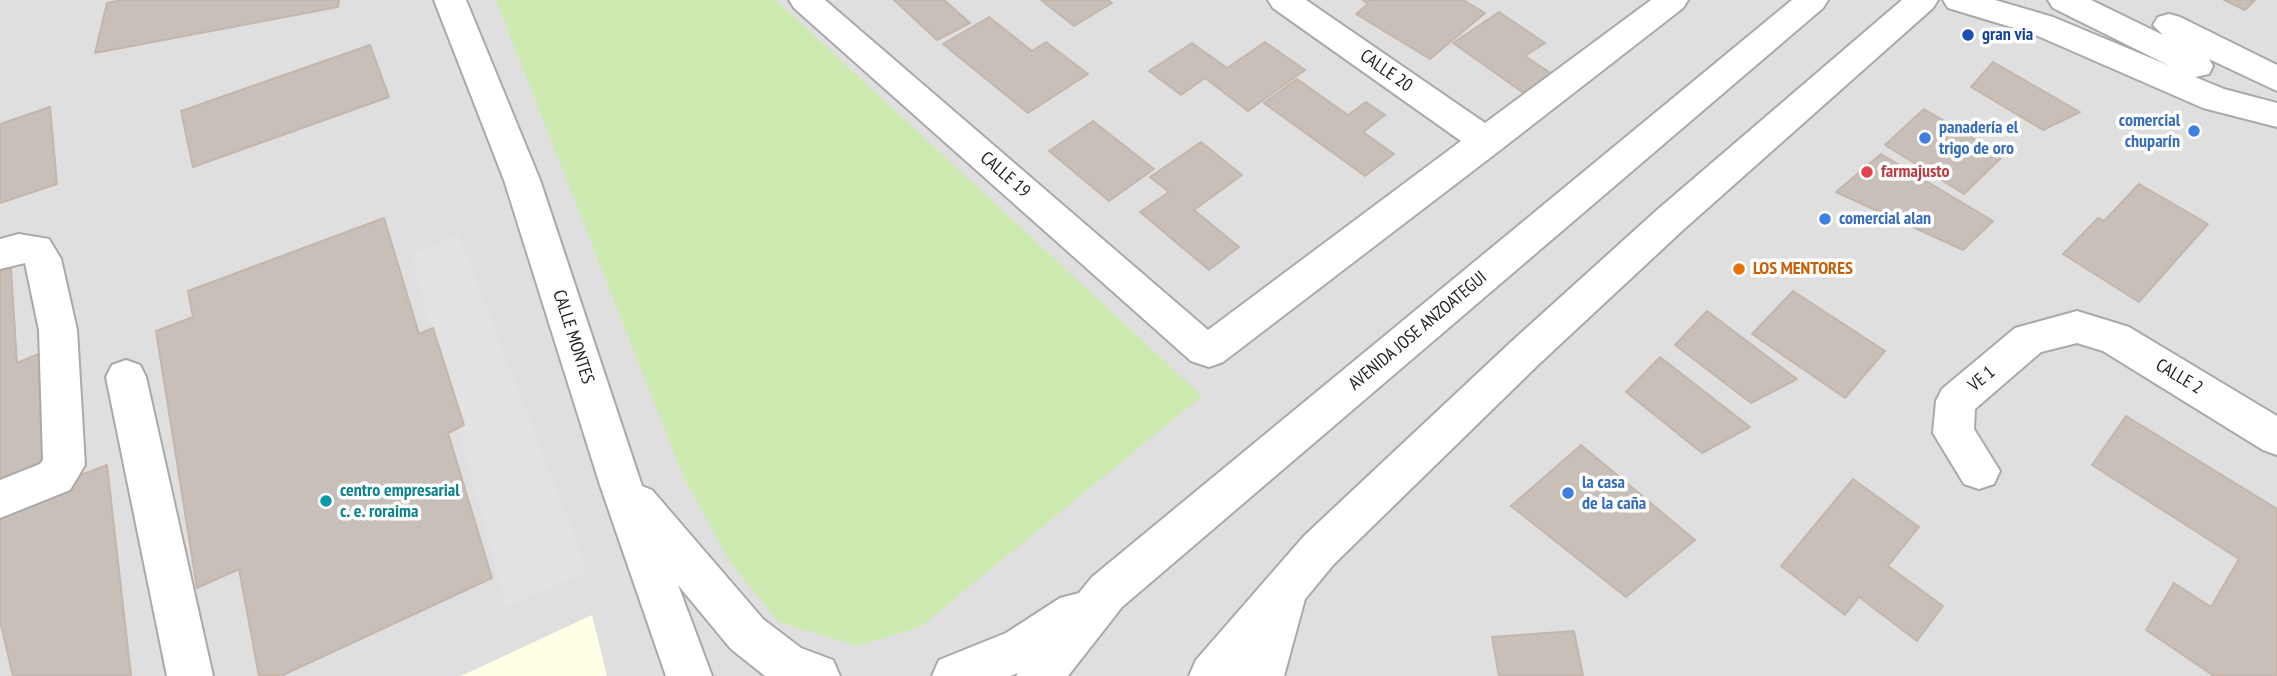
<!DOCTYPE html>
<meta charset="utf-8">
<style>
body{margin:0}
canvas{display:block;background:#f2efe9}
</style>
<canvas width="2277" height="676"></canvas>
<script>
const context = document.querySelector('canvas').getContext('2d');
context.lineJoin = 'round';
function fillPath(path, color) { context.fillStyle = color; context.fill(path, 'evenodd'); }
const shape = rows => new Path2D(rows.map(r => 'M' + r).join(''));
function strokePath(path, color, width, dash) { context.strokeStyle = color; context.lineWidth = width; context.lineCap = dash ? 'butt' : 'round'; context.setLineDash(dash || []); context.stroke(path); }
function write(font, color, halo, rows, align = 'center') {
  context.font = font + ' "PT Sans Narrow",sans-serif'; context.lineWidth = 7; context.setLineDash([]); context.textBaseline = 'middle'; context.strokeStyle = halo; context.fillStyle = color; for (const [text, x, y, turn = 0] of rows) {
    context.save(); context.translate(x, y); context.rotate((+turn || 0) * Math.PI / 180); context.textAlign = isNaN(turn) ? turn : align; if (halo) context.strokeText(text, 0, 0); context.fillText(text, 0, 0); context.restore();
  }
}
fillPath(shape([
 [0,0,2277,0,2277,676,0,676]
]), '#e0dfdf');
fillPath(shape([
 [592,615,607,676,461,676]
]), '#ffffe5');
fillPath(shape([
 [496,0,776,0,1202,396,920,627,857,646,779,622,730,562,683,476]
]), '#cdebb0');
fillPath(shape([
 [459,235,588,571,506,607,411,255]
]), '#e2e2e2');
const building = shape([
 [122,0,339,0,338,7,95,53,107,3,122,0],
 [894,0,944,0,970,23,937,40,894,0],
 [1041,0,1108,0,1112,3,1074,26,1041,0],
 [1362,0,1463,0,1485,13,1430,59,1356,14,1368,4,1362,0],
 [2224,0,2255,0,2245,10,2224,0],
 [1499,12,1545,43,1525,56,1552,74,1525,94,1453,43,1499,12],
 [989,17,1032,51,1046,42,1088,74,1028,113,943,44,989,17],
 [1265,42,1305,70,1248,111,1205,78,1181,95,1149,71,1192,43,1227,68,1265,42],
 [370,45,389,97,193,167,181,111,370,45],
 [1993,62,2080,112,2043,130,1971,87,1993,62],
 [1297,79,1348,115,1366,102,1385,115,1363,132,1394,154,1365,176,1264,103,1297,79],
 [50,107,57,184,0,203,0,124,50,107],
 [1924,109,2003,156,1964,194,1885,145,1924,109],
 [1093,121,1154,169,1109,201,1049,151,1093,121],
 [1201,142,1242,175,1194,210,1239,247,1209,270,1140,212,1169,192,1150,177,1201,142],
 [1881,154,1993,221,1963,250,1836,192,1881,154],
 [2139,184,2208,224,2139,302,2063,254,2098,218,2104,221,2139,184],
 [384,218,419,334,433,328,464,425,448,433,492,578,281,676,259,676,239,569,197,588,156,331,193,317,188,291,384,218],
 [10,255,17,363,46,351,56,475,0,497,0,259,10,255],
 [1793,291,1885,351,1845,398,1752,334,1793,291],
 [1707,311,1797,379,1751,403,1675,345,1707,311],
 [1660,357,1750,427,1702,453,1626,392,1660,357],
 [2126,416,2277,509,2277,676,2214,676,2146,630,2174,583,2211,607,2239,559,2092,465,2126,416],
 [1581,445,1695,540,1626,597,1511,506,1581,445],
 [107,465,131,676,13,676,0,621,0,506,107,465],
 [1853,479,1919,527,1888,566,1943,606,1917,641,1859,597,1845,615,1781,566,1853,479],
 [1574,631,1583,676,1499,676,1492,637,1574,631]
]);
fillPath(building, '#c7bfb8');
strokePath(building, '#c4b6ab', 2);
const minor = shape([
 [434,0,466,0,540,180,642,486,652,490,763,619,801,648,833,660,840,676,765,676,731,649,678,585,712,676,666,676,600,485,504,180,434,0],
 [789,0,825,0,1208,330,1461,141,1273,8,1268,0,1306,0,1485,123,1651,0,1688,0,1683,8,1499,151,1223,362,1209,367,1191,361,794,8,789,0],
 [1792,0,1828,0,1823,8,1122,607,1068,676,1016,676,1018,673,1010,676,932,676,939,660,1006,633,1060,598,1079,593,1092,577,1792,0],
 [1902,0,1938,0,1933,8,1683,230,1539,364,1334,564,1305,599,1284,676,1189,676,1196,660,1304,536,1511,342,1657,210,1902,0],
 [1943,0,1995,0,2053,17,2170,66,2053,8,2048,0,2091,0,2163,35,2153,25,2158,17,2169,14,2180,17,2277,65,2277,91,2209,59,2213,66,2209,74,2195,77,2224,89,2277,103,2277,127,2203,108,2031,33,1948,8,1943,0],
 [19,234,49,239,61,259,77,330,85,465,70,490,0,518,0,480,40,464,43,460,39,330,25,263,0,269,0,239,19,234],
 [2077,311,2129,327,2277,416,2277,455,2263,450,2103,351,2077,343,2041,352,1975,409,1974,429,2000,471,1994,484,1979,489,1964,484,1933,433,1936,401,1942,389,2015,328,2077,311],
 [126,360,140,365,146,377,213,676,167,676,106,377,112,365,126,360]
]);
strokePath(minor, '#a9a9a9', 4);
fillPath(minor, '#fff');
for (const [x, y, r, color] of [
 [1968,35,7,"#1a4fb4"],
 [2194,131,7,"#3f7fe0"],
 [1925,138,7,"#3f7fe0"],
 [1867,172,7,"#e0444e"],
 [1825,219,7,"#3f7fe0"],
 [1739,269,7,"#e8710a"],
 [1568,493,7,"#3f7fe0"],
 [326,501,7,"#0f9aa8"]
]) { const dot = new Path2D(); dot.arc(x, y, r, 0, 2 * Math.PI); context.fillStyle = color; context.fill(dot); strokePath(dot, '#fff', 2.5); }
write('bold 18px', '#164399', '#fff', [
 ["gran via",1982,35]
], 'left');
write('18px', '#222', '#fff', [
 ["CALLE 20",1386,71,35],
 ["CALLE 19",1005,175,41],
 ["AVENIDA JOSE ANZOATEGUI",1418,331,-40],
 ["CALLE MONTES",573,337,72],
 ["CALLE 2",2179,377,31],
 ["VE 1",1982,379,-40]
]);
write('bold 18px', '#366cbe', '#fff', [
 ["comercial",2180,121,"right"],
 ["chuparín",2180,142,"right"],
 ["panadería el",1939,128],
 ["trigo de oro",1939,149],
 ["comercial alan",1839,219],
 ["la casa",1582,483],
 ["de la caña",1582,504]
], 'left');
write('bold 18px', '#be3a42', '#fff', [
 ["farmajusto",1881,172]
], 'left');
write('bold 18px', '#c56008', '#fff', [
 ["LOS MENTORES",1753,269]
], 'left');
write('bold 18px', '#0d838f', '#fff', [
 ["centro empresarial",340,491],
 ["c. e. roraima",340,512]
], 'left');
</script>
